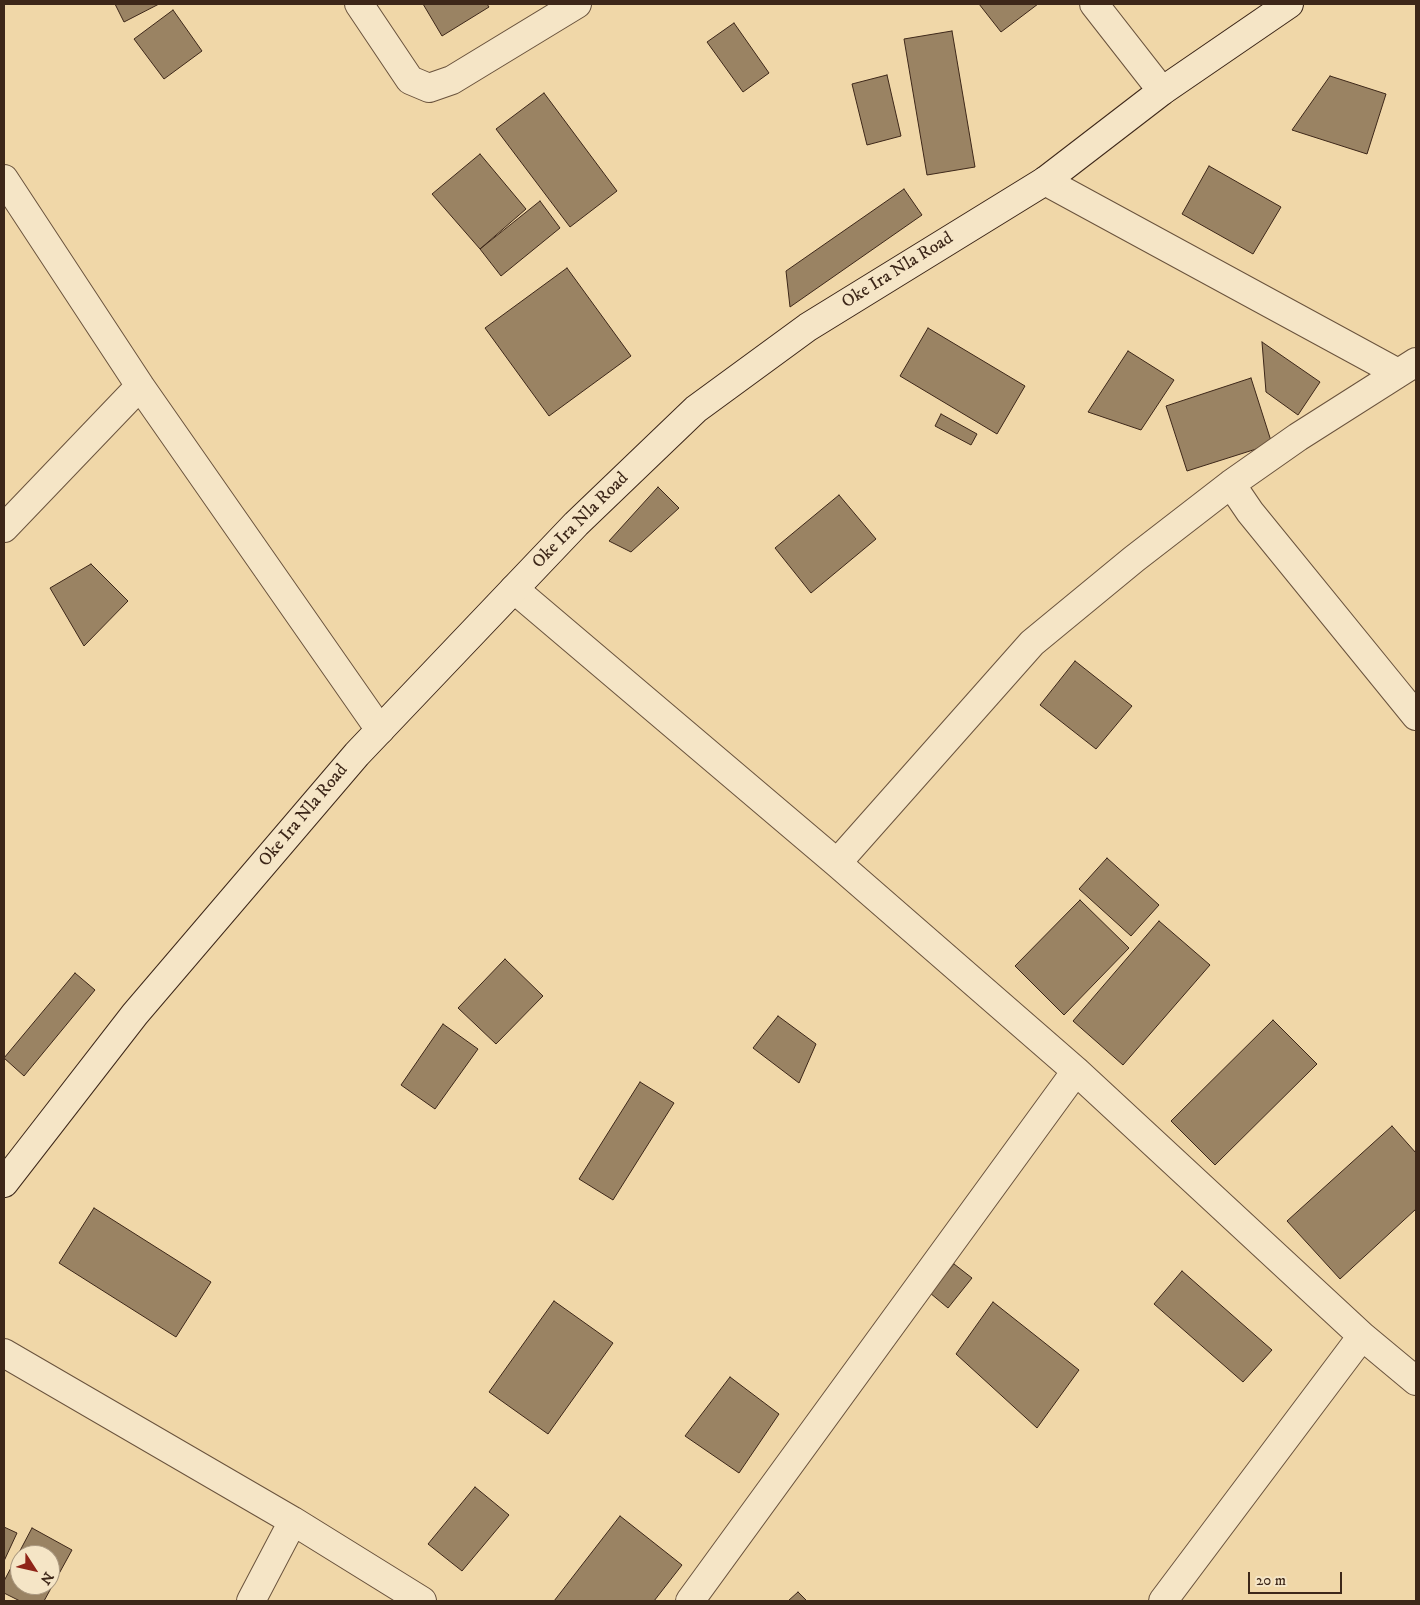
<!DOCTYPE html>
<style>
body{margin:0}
#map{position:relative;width:1420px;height:1605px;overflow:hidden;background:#f0d7a8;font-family:"IM FELL DW Pica",serif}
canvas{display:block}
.frame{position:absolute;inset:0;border:5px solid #3d2719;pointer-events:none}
.north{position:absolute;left:10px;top:1545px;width:50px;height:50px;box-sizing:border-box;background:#f5e5c6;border:1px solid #ab9981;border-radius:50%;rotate:125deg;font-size:14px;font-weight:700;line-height:20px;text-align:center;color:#3d2719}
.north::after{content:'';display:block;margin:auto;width:18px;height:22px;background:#8f2418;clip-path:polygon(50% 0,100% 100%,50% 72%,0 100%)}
.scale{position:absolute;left:1248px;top:1572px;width:94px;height:22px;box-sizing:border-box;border:2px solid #3d2719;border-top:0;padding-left:6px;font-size:15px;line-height:18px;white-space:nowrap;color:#3d2719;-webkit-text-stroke:4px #f5e5c6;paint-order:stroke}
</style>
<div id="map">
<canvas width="1420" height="1605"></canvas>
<div class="frame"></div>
<div class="north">N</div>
<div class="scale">20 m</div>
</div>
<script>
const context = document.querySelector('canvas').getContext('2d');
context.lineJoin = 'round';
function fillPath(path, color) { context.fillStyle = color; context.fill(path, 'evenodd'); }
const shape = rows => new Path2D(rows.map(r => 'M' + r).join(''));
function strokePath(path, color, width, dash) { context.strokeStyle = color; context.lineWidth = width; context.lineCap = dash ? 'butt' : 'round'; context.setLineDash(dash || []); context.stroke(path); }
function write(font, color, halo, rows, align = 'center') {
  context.font = font + ' "IM FELL DW Pica",serif'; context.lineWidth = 5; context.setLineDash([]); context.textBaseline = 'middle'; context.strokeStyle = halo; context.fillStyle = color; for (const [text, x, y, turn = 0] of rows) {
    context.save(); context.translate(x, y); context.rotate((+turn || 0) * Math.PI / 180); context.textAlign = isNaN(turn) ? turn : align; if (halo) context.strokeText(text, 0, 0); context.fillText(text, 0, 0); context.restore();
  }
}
const building = shape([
 [115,4,159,4,124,22,115,4],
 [423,4,487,4,489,7,442,36,423,4],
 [979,4,1038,4,1001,32,979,4],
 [173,10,202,51,164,79,134,39,173,10],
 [734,23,769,73,743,92,707,42,734,23],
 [952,31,975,167,927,175,904,39,952,31],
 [887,75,901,136,867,145,852,84,887,75],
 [1330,76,1386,94,1367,154,1292,130,1330,76],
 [544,93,617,191,570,227,496,129,544,93],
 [480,154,526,209,480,249,432,194,480,154],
 [1209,166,1281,207,1253,254,1182,214,1209,166],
 [904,189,922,215,790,307,786,271,904,189],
 [540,201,560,228,501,276,480,249,540,201],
 [567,268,631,356,549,416,485,328,567,268],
 [928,328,1025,386,997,434,900,376,928,328],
 [1262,342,1320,382,1298,415,1266,392,1262,342],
 [1128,351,1174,380,1141,430,1088,412,1128,351],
 [1251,378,1272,444,1187,471,1166,406,1251,378],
 [941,414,977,434,971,445,935,426,941,414],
 [658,487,679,508,631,552,609,541,658,487],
 [839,495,876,539,811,593,775,548,839,495],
 [91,564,128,601,84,646,50,588,91,564],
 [1075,661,1132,706,1096,749,1040,705,1075,661],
 [1107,858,1159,905,1131,936,1079,889,1107,858],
 [1080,900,1129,948,1064,1015,1015,966,1080,900],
 [1159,921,1210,965,1123,1065,1073,1021,1159,921],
 [505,959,543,996,496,1044,458,1008,505,959],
 [75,973,95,990,24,1076,4,1058,75,973],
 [778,1016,816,1044,799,1083,753,1048,778,1016],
 [1273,1020,1317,1064,1215,1165,1171,1121,1273,1020],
 [443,1024,478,1049,435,1109,401,1085,443,1024],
 [640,1082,674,1103,613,1200,579,1179,640,1082],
 [1392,1126,1416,1153,1416,1209,1340,1279,1287,1221,1392,1126],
 [94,1208,211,1282,176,1337,59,1263,94,1208],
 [954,1264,972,1278,948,1308,930,1293,954,1264],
 [1182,1271,1272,1350,1243,1382,1154,1304,1182,1271],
 [554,1301,613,1343,548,1434,489,1392,554,1301],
 [993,1302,1079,1370,1037,1428,956,1354,993,1302],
 [730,1377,779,1414,739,1473,685,1436,730,1377],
 [475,1487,509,1515,462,1571,428,1544,475,1487],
 [620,1516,682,1565,654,1601,554,1601,620,1516],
 [4,1527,17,1533,4,1561,4,1527],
 [32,1528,72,1550,44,1601,20,1601,4,1593,4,1581,32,1528],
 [20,1555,50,1555,50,1585,20,1585,20,1555],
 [798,1592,807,1601,788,1601,798,1592]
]);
fillPath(building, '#9a8363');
strokePath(building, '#3d2719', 1);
const street = shape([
 [359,4,410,80,429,88,452,80,577,4],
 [1094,4,1162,91],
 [4,179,140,386,380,730],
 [1045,181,1398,373],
 [1231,484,1250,512,1416,716],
 [4,528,140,386],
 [514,589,837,863,1076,1071,1362,1336,1416,1381],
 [837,863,1032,643,1134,559,1231,484,1298,437,1416,362],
 [4,1353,293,1521,422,1601],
 [251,1601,293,1521],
 [690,1601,1076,1071],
 [1163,1601,1362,1336]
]);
const secondary = shape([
 [4,1183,135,1014,357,754,576,524,696,409,808,327,1045,181,1162,91,1289,4]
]);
strokePath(street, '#6a533d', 30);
strokePath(secondary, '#3d2719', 30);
strokePath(street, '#f5e5c6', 28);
strokePath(secondary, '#f5e5c6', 28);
write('18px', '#3d2719', '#f5e5c6', [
 ["Oke Ira Nla Road",898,271,-32],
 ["Oke Ira Nla Road",581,521,-45],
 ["Oke Ira Nla Road",304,816,-50]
]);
</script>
